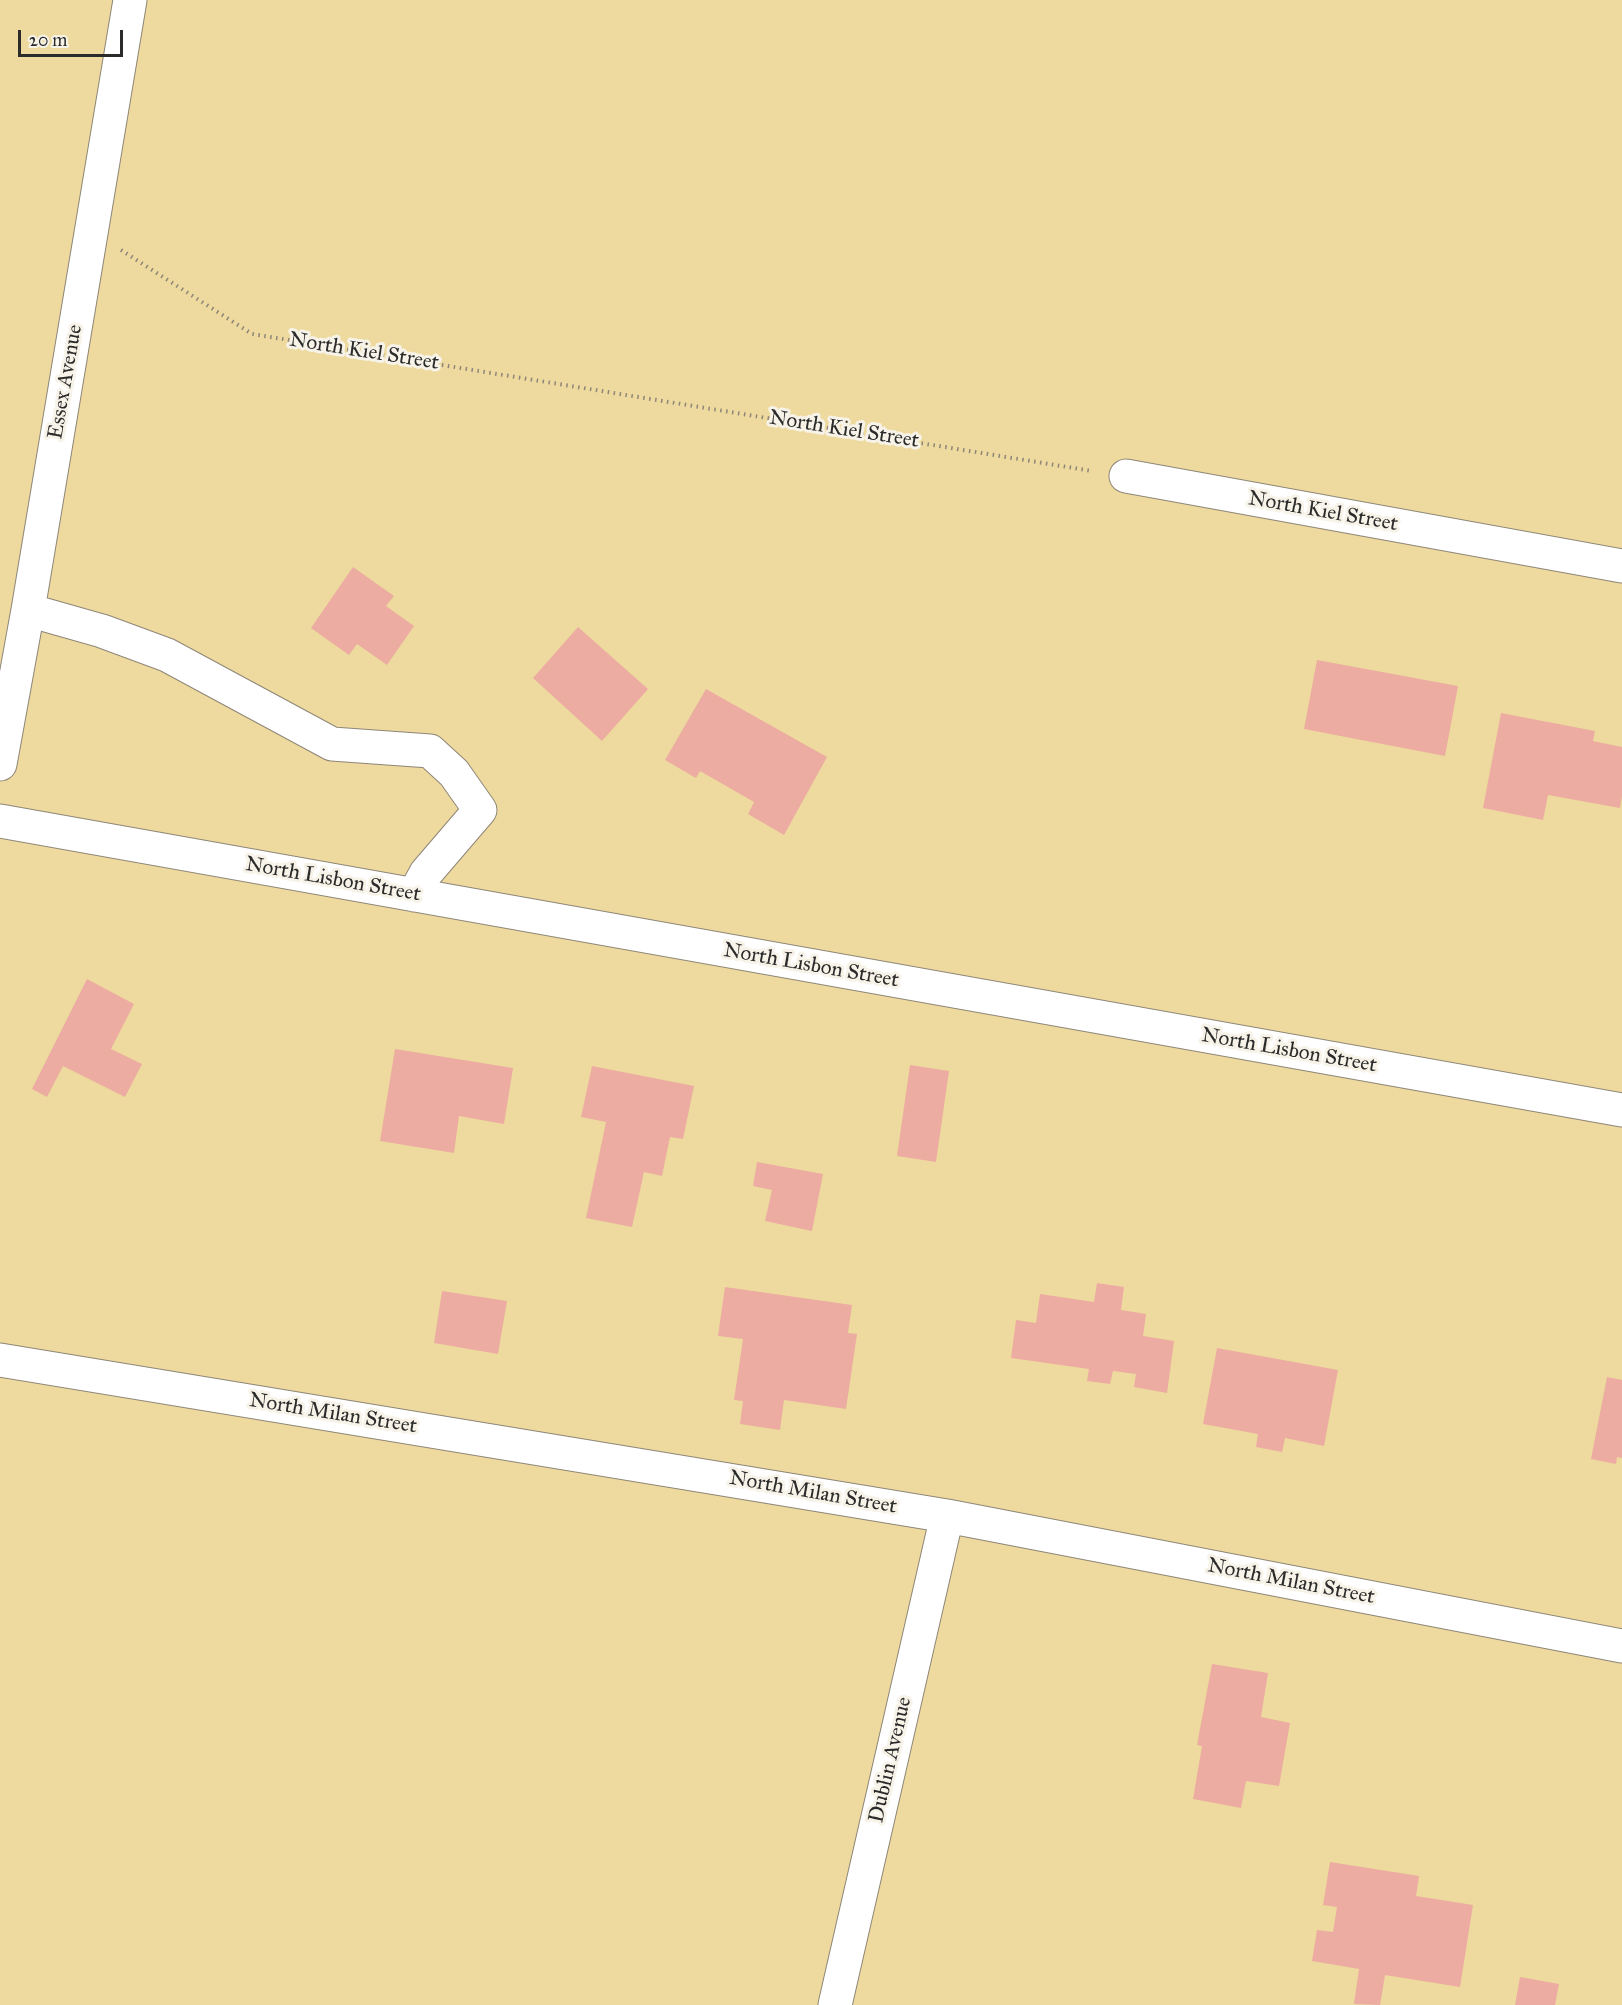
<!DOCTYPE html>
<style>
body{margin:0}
#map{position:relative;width:1622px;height:2005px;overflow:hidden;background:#f2e1c5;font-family:"IM FELL Great Primer",serif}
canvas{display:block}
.scale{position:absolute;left:18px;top:30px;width:105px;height:27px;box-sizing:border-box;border:3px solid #2b2b2b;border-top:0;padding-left:8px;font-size:18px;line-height:21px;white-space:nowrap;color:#2b2b2b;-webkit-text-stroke:4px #f7f3e8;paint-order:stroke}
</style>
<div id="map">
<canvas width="1622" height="2005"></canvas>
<div class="scale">20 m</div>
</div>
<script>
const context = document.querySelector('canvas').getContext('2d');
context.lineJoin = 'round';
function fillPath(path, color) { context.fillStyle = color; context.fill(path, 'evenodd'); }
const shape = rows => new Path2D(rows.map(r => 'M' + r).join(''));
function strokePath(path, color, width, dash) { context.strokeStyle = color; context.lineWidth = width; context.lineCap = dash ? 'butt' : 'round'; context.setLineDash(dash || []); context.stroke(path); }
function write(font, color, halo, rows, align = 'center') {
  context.font = font + ' "IM FELL Great Primer",serif'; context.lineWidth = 6; context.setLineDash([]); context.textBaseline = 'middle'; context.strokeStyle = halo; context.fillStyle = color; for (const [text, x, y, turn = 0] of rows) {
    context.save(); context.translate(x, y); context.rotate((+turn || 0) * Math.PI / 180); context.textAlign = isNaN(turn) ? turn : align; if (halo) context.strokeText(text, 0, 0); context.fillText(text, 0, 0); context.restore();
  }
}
fillPath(shape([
 [0,0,1622,0,1622,2005,0,2005]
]), '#eeda9e');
fillPath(shape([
 [353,567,394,596,386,606,414,626,387,665,357,644,349,655,311,628],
 [578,627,648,689,602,741,533,678],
 [1317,660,1458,686,1445,756,1304,729],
 [706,689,827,757,784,835,748,814,754,802,700,771,696,778,665,760],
 [1501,713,1595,731,1593,741,1622,747,1622,796,1620,808,1548,795,1543,820,1483,808],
 [87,979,134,1004,111,1049,142,1064,125,1097,63,1066,47,1097,32,1089],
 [395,1049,513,1068,504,1124,459,1116,454,1153,380,1141],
 [910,1065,949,1071,936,1162,897,1156],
 [592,1066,694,1086,683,1139,670,1137,662,1176,644,1172,632,1227,586,1218,606,1122,581,1117],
 [757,1162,823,1174,812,1231,765,1221,772,1190,753,1186],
 [1097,1283,1124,1287,1121,1310,1146,1314,1143,1336,1174,1341,1167,1393,1134,1387,1136,1374,1113,1371,1110,1384,1087,1381,1089,1369,1011,1358,1016,1320,1036,1323,1040,1294,1094,1302],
 [725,1287,852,1305,848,1333,857,1334,846,1409,784,1400,780,1430,740,1424,743,1401,734,1400,743,1339,718,1336],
 [442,1291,507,1301,498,1354,434,1343],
 [1217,1348,1338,1370,1324,1446,1285,1438,1282,1452,1256,1447,1258,1434,1203,1424],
 [1607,1377,1622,1380,1622,1458,1617,1457,1616,1464,1591,1459],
 [1212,1664,1268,1673,1261,1717,1290,1723,1279,1786,1246,1781,1241,1808,1193,1799,1202,1746,1197,1745],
 [1330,1862,1419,1876,1416,1896,1473,1905,1460,1987,1385,1975,1380,2005,1354,2004,1359,1969,1312,1961,1317,1930,1333,1932,1337,1907,1323,1905],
 [1520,1977,1559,1984,1555,2005,1515,2005]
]), '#ecaca1');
const minor = shape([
 [1126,476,1622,566],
 [28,610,102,631,167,655,332,744,430,751,454,773,480,810,426,873,414,895],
 [0,764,28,610,130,0],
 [0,821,1622,1110],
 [0,1360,947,1516,1622,1646],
 [835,2005,947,1516]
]);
strokePath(minor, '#8e8678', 35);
strokePath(shape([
 [121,250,252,334,1092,471]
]), '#8e8678', 4, [1.5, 4.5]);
strokePath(minor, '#fff', 33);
write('21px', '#2b2b2b', '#f7f3e8', [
 ["North Kiel Street",364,352,9],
 ["Essex Avenue",66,382,-80],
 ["North Kiel Street",844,430,9],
 ["North Kiel Street",1323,512,10],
 ["North Lisbon Street",333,880,10],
 ["North Lisbon Street",811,966,10],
 ["North Lisbon Street",1289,1051,10],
 ["North Milan Street",333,1414,9],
 ["North Milan Street",813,1493,10],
 ["North Milan Street",1291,1582,11],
 ["Dublin Avenue",891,1760,-77]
]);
</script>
